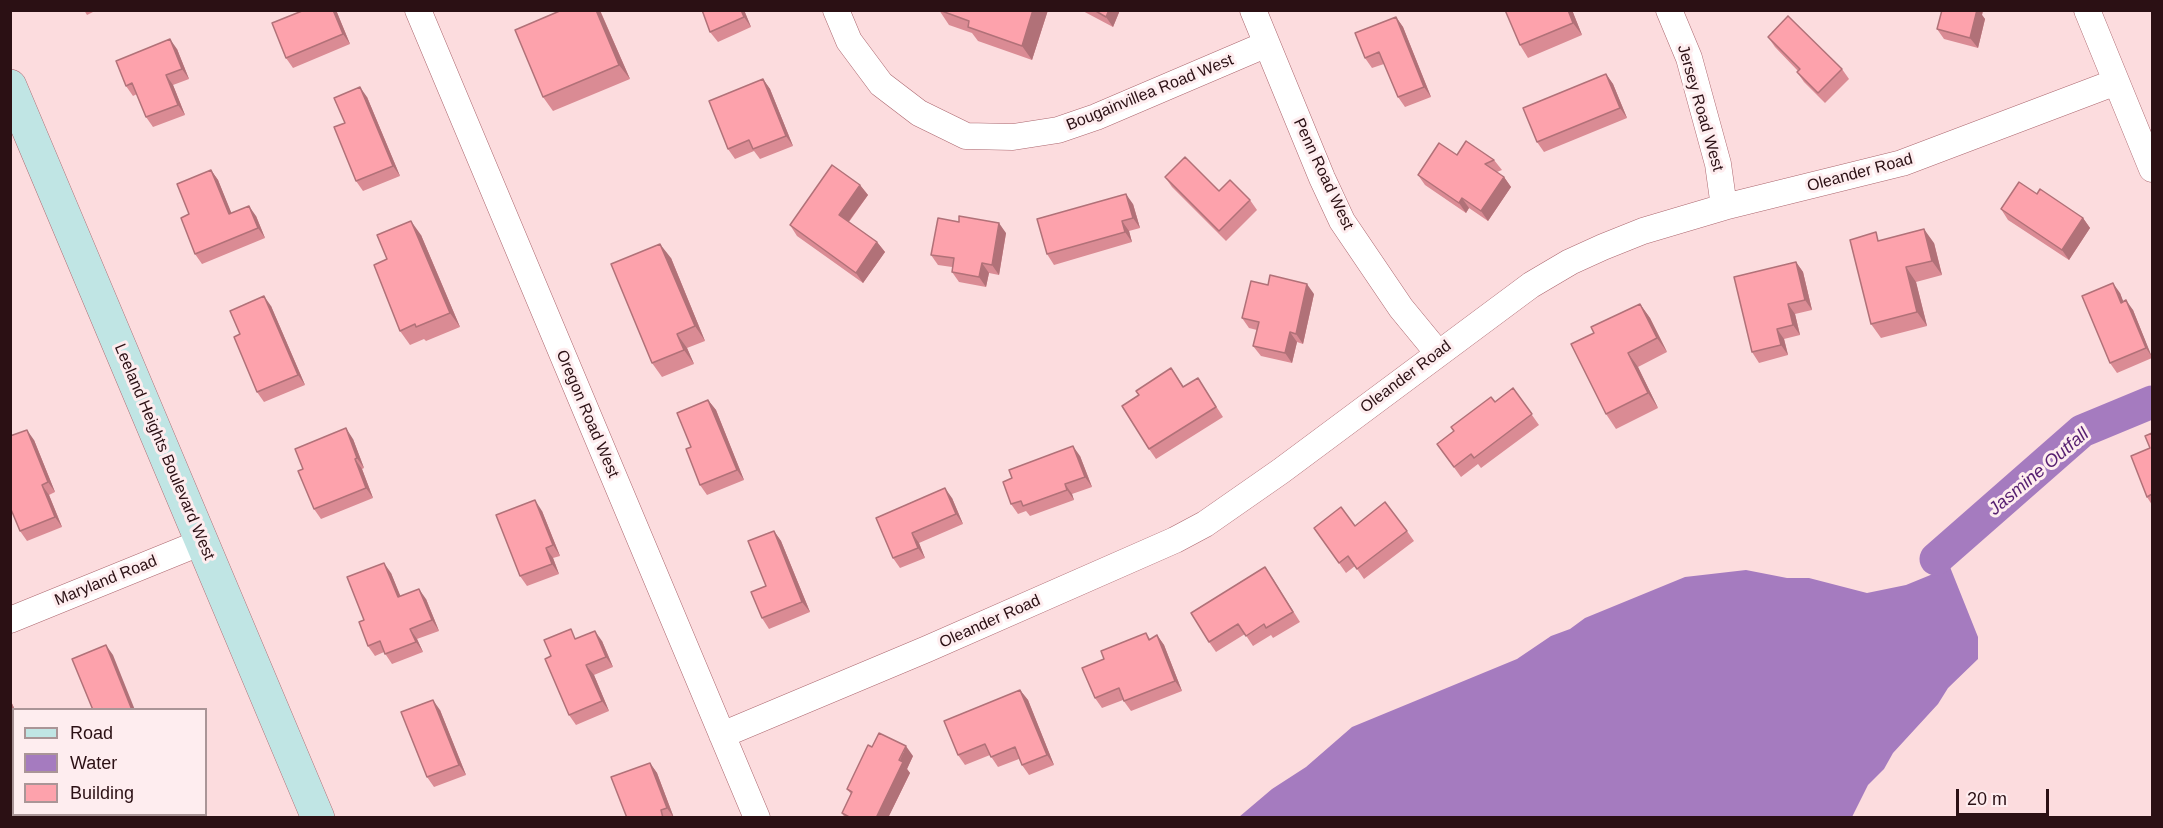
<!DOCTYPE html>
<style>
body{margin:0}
#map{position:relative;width:2163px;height:828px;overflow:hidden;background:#fcdcde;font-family:Arial,sans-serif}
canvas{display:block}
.frame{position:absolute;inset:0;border:12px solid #2b1014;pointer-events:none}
.legend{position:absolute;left:12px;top:708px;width:195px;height:108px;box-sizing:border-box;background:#feedef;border:2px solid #aa9597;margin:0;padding:8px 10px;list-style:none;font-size:18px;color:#2b1014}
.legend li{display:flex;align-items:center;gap:12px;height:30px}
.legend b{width:30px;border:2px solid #aa9597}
.scale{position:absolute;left:1956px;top:789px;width:93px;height:27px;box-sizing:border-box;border:3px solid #2b1014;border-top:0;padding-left:8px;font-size:18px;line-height:21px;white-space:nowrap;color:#2b1014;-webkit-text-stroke:4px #feedef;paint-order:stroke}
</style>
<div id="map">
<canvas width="2163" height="828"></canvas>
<div class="frame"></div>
<ul class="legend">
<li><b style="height:8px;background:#c0e5e4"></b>Road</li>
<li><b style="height:16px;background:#a57bbf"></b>Water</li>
<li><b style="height:16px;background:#fda2ac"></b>Building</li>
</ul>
<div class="scale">20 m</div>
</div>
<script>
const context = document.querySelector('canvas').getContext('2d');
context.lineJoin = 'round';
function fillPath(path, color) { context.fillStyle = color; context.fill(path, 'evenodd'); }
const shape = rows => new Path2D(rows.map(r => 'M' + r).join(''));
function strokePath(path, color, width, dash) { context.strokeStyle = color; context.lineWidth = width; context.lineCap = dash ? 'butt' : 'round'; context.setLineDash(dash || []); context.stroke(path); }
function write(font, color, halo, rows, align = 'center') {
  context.font = font + ' Arial,sans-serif'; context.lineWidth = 6; context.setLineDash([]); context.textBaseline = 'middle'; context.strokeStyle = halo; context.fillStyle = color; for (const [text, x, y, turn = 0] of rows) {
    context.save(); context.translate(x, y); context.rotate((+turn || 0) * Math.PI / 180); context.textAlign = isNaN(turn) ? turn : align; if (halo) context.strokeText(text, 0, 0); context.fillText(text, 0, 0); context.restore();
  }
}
fillPath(shape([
 [1950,567,1978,637,1978,659,1948,688,1938,704,1893,753,1884,769,1868,785,1852,817,1239,817,1272,789,1306,767,1352,727,1517,659,1551,636,1570,629,1585,618,1685,577,1746,570,1787,578,1809,578,1867,593,1906,585]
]), '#a57bbf');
strokePath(shape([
 [1936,559,2082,431,2152,402]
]), '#a57bbf', 33);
const street = shape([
 [418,10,757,818],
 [836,10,849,41,881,84,919,113,966,136,1013,137,1058,130,1096,117,1267,44],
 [1253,10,1322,178,1342,221,1401,308,1438,353],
 [1669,10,1689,58,1718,164,1724,207],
 [2087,10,2152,169],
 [10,620,202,542],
 [722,735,927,649,1175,540,1205,524,1281,471,1531,285,1570,262,1603,247,1643,231,1724,207,1902,163,2116,82]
]);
const secondary = shape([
 [10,86,318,818]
]);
strokePath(street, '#ab666e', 27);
strokePath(secondary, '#ab666e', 34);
strokePath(street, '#fff', 26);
strokePath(secondary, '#c0e5e4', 33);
fillPath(shape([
 [84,10,97,10,87,15],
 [336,10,350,44,293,68,286,58],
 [562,10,600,10,630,79,553,111,543,97],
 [702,10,744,10,751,27,718,42,710,32],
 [939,10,1048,10,1032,60,978,41,972,33,949,25],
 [1081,10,1120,10,1113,27],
 [1572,10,1582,35,1528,58,1520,45],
 [1942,10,1983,10,1982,15,1985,19,1978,48,1944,39,1937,29],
 [1396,17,1403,27,1431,97,1405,107,1398,97,1384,64,1372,68,1365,58],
 [1768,37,1842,69,1849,79,1825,103,1804,82,1797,72,1798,71,1775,47],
 [177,49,189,79,173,85,185,115,153,127,146,117,137,94,133,96,126,86],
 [1606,74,1613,84,1627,118,1544,152,1537,142],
 [763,79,770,89,793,146,760,159,754,151,735,159,728,149],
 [367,97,400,176,363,191,356,181,345,123],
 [1457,155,1494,160,1502,170,1497,172,1504,177,1511,187,1488,221,1469,208,1466,213,1425,185,1418,175],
 [211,170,218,180,231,213,256,216,265,238,202,264,195,254,189,214],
 [1165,177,1250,200,1257,210,1226,241,1172,187],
 [860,185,868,195,849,222,877,242,885,252,863,283,797,236,790,225],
 [2037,194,2083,218,2090,228,2069,260,2008,220,2001,209],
 [1133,204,1140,228,1129,231,1132,242,1054,265,1047,254],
 [1006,233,999,275,989,273,986,287,959,282,952,272,952,267,938,265,931,255],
 [421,235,460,327,426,341,424,339,410,345,400,331,387,259],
 [1881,240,1934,243,1942,275,1916,282,1927,326,1881,338,1871,324],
 [671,258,705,341,687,348,694,364,662,377,652,363],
 [1796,262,1803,272,1812,310,1795,314,1800,335,1784,339,1788,355,1759,363,1752,352],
 [2120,293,2123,302,2133,310,2152,358,2117,373,2110,363],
 [1314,294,1303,344,1297,342,1292,363,1261,356,1253,346,1257,330,1249,328,1242,318],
 [1640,304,1650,318,1667,352,1638,367,1658,408,1616,429,1606,414,1594,333],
 [271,306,305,385,264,402,257,392,240,334],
 [1171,368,1184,387,1198,378,1223,417,1156,459,1149,449,1139,395],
 [1513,388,1539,425,1481,468,1478,464,1461,477,1437,444],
 [708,400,716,410,744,480,707,495,700,485,691,447],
 [2152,433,2152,505,2147,497,2150,448],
 [353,439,364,468,362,469,373,498,321,519,314,509,303,469],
 [34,440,55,492,49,495,62,527,27,541,20,531],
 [1080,456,1092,487,1072,494,1074,500,1030,516,1026,511,1018,514,1011,504],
 [952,498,963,524,919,543,925,558,900,568,893,558,876,518],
 [542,511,560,556,553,558,559,574,527,586,520,576],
 [1355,526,1407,531,1414,541,1364,579,1355,566,1346,573,1314,528],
 [774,531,781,541,810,612,769,629,762,618],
 [391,573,400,596,426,599,439,631,417,639,423,652,392,664,384,652,375,656,368,646,364,620],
 [1272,577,1300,622,1273,638,1271,635,1253,646,1245,634,1216,652,1209,642],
 [1146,633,1150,639,1157,635,1164,645,1182,691,1131,711,1123,700,1102,708,1095,698,1104,659],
 [577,638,602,641,613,667,594,675,609,711,576,725,569,715,551,656],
 [1020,690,1028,700,1054,765,1029,775,1022,765,1019,759,998,767,990,755,965,765,958,755],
 [10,699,15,710,14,710,14,735,10,736],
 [440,710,466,775,434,787,427,777],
 [872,747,913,756,907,769,910,773,888,818,845,818,842,813,851,794,847,789],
 [650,763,657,773,674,818,627,818],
 [118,814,179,814,180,818,119,818]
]), '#da8b94');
fillPath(shape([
 [333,10,336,10,350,44,343,34],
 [596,10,600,10,601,13,630,79,619,65],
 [741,10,744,10,751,27,744,17],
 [1033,10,1048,10,1032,60,1022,46],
 [1109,10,1120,10,1113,27,1106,17],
 [1568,10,1572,10,1582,35,1573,23],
 [1976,10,1983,10,1982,15,1985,19,1978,48,1970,38],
 [1396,17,1403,27,1431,97,1424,87],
 [170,39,177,49,189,79,182,69],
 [1606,74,1613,84,1627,118,1620,108],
 [166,75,173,85,185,115,178,105],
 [763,79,770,89,793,146,786,136],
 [360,87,367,97,400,176,393,166],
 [211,170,218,180,236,224,229,214],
 [1504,177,1511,187,1488,221,1481,211],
 [860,185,868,195,846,225,839,215],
 [1126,194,1133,204,1140,228,1133,218],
 [1462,198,1469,208,1466,213,1459,203],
 [249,206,256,216,265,238,258,228],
 [2083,218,2090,228,2069,260,2062,250],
 [411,221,421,235,460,327,450,313],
 [1122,221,1129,231,1132,242,1125,232],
 [999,223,1006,233,999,275,992,265],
 [1924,229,1934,243,1942,275,1932,261],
 [877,242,885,252,863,283,856,273],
 [660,244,671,258,705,341,695,326],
 [1796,262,1803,272,1812,310,1805,300],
 [982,263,989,273,986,287,979,277],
 [1906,267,1916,282,1927,326,1917,312],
 [2113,283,2120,293,2128,313,2121,303],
 [1307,284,1314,294,1303,344,1296,334],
 [264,296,271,306,305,385,298,375],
 [2126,300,2133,310,2152,357,2146,348],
 [1640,304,1650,318,1667,352,1657,338],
 [1788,304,1795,314,1800,335,1793,325],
 [1777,329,1784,339,1788,355,1781,345],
 [1290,332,1297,342,1292,363,1285,353],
 [677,334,687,348,694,364,684,350],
 [1628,353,1638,367,1658,408,1648,393],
 [708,400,716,410,744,480,737,470],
 [346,428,353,439,364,468,357,458],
 [27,430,34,440,55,492,48,482],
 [1073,446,1080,456,1092,487,1085,477],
 [355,459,362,469,373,498,366,488],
 [1065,484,1072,494,1074,500,1067,490],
 [42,485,49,495,62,527,55,517],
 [945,488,952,498,963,524,956,514],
 [535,500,542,511,560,556,553,545],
 [774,531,781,541,810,612,802,602],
 [912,533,919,543,925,558,918,548],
 [546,548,553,558,559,574,552,564],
 [384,563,391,573,405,607,398,597],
 [419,589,426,599,439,631,432,620],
 [410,629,417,639,423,652,416,642],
 [595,631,602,641,613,667,606,657],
 [1157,635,1164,645,1182,691,1175,681],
 [106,645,113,655,135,710,132,710],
 [586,665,594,675,609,711,602,701],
 [1020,690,1028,700,1054,765,1047,755],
 [10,699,15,710,14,710,14,712,10,705],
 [433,700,440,710,466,775,459,765],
 [906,746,913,756,907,769,910,773,888,818,876,818],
 [650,763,657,773,674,818,667,808]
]), '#b17178');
const building = shape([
 [302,10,333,10,343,34,286,58,272,23,302,11,302,10],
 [562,10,596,10,619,65,543,97,515,30,562,10],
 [702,10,741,10,744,17,710,32,702,10],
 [939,10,1033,10,1022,46,968,27,969,21,939,10],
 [1094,10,1109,10,1106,17,1094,10],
 [1505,10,1568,10,1573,23,1520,45,1505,10],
 [1942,10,1977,10,1970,38,1937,29,1942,10],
 [1788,16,1842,69,1818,93,1797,72,1800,69,1768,37,1788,16],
 [1396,17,1424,87,1398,97,1379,52,1365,58,1355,33,1396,17],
 [170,39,182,69,166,75,178,105,146,117,132,83,126,86,116,61,170,39],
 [1606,74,1620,108,1537,142,1523,108,1606,74],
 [763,79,786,136,753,149,749,140,728,149,709,101,763,79],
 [360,87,393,166,356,181,334,127,345,123,334,98,360,87],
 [1466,141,1494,160,1485,164,1504,177,1481,211,1462,198,1459,203,1418,175,1439,143,1457,155,1466,141],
 [1185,157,1219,191,1230,180,1250,200,1219,231,1165,177,1185,157],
 [832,165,860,185,839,215,877,242,856,273,790,225,832,165],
 [211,170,229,214,249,206,258,228,195,254,181,218,189,214,177,184,211,170],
 [2019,182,2037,194,2040,189,2083,218,2062,250,2001,209,2019,182],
 [1126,194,1133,218,1122,221,1125,232,1047,254,1037,219,1126,194],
 [959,216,999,223,992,265,982,263,979,277,952,272,954,258,931,255,938,218,959,222,959,216],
 [411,221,450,313,416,327,415,324,400,331,374,265,387,259,377,235,411,221],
 [1924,229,1932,261,1906,267,1917,312,1871,324,1850,240,1876,232,1878,241,1924,229],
 [660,244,695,326,677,334,684,350,652,363,611,264,660,244],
 [1796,262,1805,300,1788,304,1793,325,1777,329,1781,345,1752,352,1734,277,1796,262],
 [1270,275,1307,284,1296,334,1290,332,1285,353,1253,346,1259,322,1242,318,1251,281,1268,285,1270,275],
 [2113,283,2121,303,2126,300,2146,348,2110,363,2082,296,2113,283],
 [264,296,298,375,257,392,234,337,240,334,230,311,264,296],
 [1640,304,1657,338,1628,353,1648,393,1606,414,1571,344,1594,333,1591,327,1640,304],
 [1171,368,1183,387,1198,378,1216,407,1149,449,1122,406,1139,395,1136,391,1171,368],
 [1513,388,1532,414,1474,458,1471,454,1454,467,1437,444,1454,431,1451,427,1491,397,1495,402,1513,388],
 [708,400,737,470,700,485,686,449,691,447,677,413,708,400],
 [346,428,357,458,355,459,366,488,314,509,298,471,303,469,295,449,346,428],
 [27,430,48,482,42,485,55,517,20,531,10,507,10,436,27,430],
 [2152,433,2152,494,2147,497,2131,456,2150,448,2145,436,2152,433],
 [1073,446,1085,477,1065,484,1067,490,1023,506,1021,501,1011,504,1003,482,1012,478,1009,470,1073,446],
 [945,488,956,514,912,533,918,548,893,558,876,518,945,488],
 [535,500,553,545,546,548,552,564,520,576,496,515,535,500],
 [1385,502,1407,531,1357,569,1348,556,1339,563,1314,528,1341,507,1355,526,1385,502],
 [774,531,802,602,762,618,751,592,766,586,748,541,774,531],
 [384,563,398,597,419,589,432,620,410,629,416,642,385,654,380,641,368,646,359,622,364,620,347,577,384,563],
 [1265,567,1293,612,1266,628,1264,624,1246,636,1238,624,1209,642,1191,613,1265,567],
 [571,629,575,639,595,631,606,657,586,665,602,701,569,715,545,659,551,656,544,640,571,629],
 [1146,633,1149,640,1157,635,1175,681,1124,701,1119,688,1095,698,1082,668,1104,659,1101,651,1146,633],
 [106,645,132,710,93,710,72,659,106,645],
 [1020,690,1047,755,1022,765,1015,747,991,757,985,744,958,755,944,721,1020,690],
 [433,700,459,765,427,777,401,712,433,700],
 [10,705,14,712,14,722,10,723,10,705],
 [879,733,906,746,899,760,903,762,876,818,851,818,842,813,852,792,847,789,868,745,872,747,879,733],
 [650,763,667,808,661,810,663,818,627,818,611,777,650,763],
 [118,814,131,814,124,818,119,818,118,814],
 [136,814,176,814,178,818,138,818,136,814]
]);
fillPath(building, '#fda2ac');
strokePath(building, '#b17178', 1.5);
write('16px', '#2b1014', '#feedef', [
 ["Bougainvillea Road West",1150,93,-22],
 ["Jersey Road West",1700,108,74],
 ["Oleander Road",1860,173,-15],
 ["Penn Road West",1323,174,65],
 ["Oleander Road",1406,377,-37],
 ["Oregon Road West",587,414,67],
 ["Leeland Heights Boulevard West",164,452,67],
 ["Maryland Road",106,581,-22],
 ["Oleander Road",990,622,-24]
]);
write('italic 18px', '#551e70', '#feedef', [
 ["Jasmine Outfall",2039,472,-40]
]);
</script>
